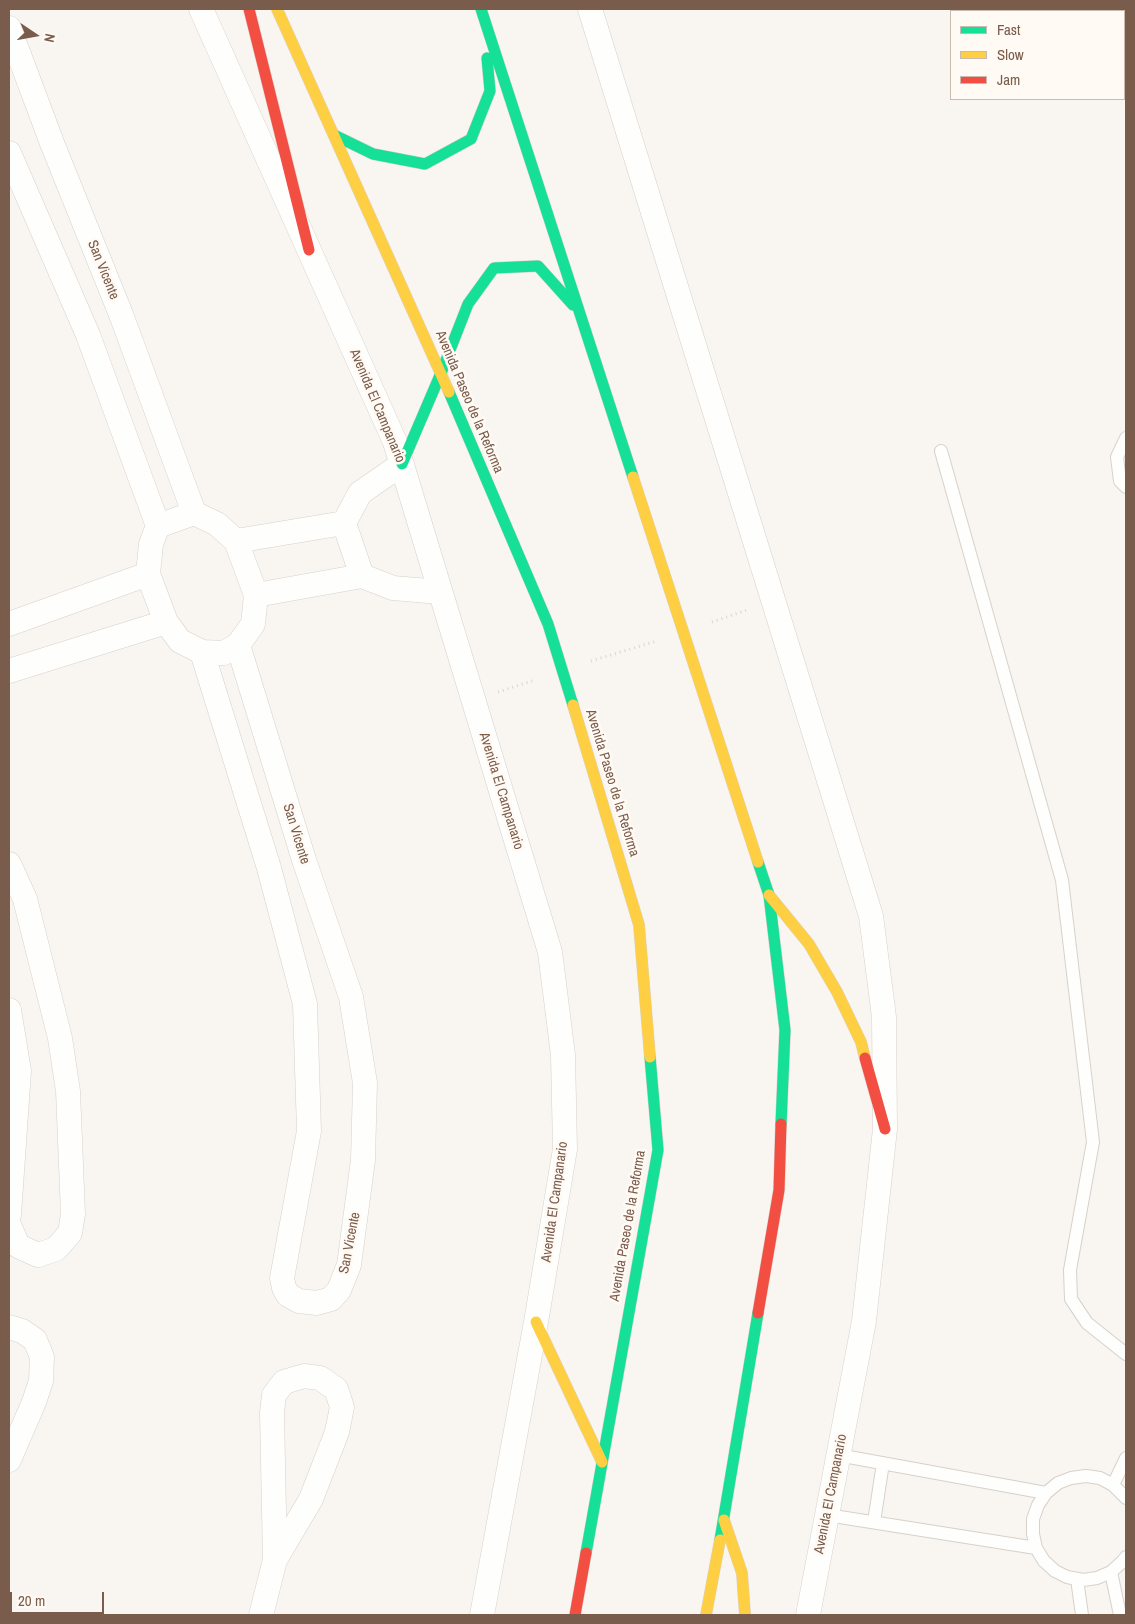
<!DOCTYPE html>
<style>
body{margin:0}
#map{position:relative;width:1135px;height:1624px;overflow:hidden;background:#f9f5f0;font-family:"Archivo Narrow",sans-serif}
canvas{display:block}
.frame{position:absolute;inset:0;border:10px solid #7a5c4d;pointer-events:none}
.legend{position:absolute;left:950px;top:10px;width:175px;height:90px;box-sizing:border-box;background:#fffaf3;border:1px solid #cabbb1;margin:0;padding:6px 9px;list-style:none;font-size:15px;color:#7a5c4d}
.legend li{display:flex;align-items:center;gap:10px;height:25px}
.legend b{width:25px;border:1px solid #cabbb1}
.north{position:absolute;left:10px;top:10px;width:50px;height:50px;-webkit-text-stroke:4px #fffaf3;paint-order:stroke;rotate:102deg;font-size:14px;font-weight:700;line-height:20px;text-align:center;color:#7a5c4d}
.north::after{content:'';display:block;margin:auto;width:18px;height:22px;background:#7a5c4d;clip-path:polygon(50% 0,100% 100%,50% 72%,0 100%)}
.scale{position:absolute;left:10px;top:1592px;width:94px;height:22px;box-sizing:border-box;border:2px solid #7a5c4d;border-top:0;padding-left:6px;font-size:15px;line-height:18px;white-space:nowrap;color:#7a5c4d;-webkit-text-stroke:4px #fffaf3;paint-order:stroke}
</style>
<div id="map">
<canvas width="1135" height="1624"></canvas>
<div class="frame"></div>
<ul class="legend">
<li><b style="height:6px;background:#16e098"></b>Fast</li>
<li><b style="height:6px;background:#ffcf43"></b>Slow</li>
<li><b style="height:6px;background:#f24e42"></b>Jam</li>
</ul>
<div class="north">N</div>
<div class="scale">20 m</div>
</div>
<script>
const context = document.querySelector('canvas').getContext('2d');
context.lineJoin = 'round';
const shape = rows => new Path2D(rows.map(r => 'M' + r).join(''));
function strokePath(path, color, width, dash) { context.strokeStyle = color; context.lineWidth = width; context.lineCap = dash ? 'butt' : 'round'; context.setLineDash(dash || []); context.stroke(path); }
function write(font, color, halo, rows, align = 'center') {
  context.font = font + ' "Archivo Narrow",sans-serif'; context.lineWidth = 5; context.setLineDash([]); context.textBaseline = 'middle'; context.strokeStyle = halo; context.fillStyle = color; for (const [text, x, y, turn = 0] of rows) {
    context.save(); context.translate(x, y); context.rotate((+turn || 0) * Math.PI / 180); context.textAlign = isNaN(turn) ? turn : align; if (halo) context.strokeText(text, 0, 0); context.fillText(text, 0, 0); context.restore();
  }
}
const lane = shape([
 [1126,438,1117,457,1120,481,1126,487],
 [941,451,1062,880,1093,1142,1070,1270,1071,1299,1087,1323,1126,1354],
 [838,1455,1046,1493],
 [1113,1485,1126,1458],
 [1126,1498,1113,1485,1100,1478,1086,1476,1071,1478,1058,1483,1046,1493,1038,1505,1033,1519,1033,1534,1036,1548,1044,1561,1055,1571,1067,1577,1083,1580,1097,1578,1111,1572,1122,1562,1126,1557],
 [827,1515,1036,1548],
 [874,1522,883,1463],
 [1111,1572,1120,1615],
 [1077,1579,1082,1615]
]);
const street = shape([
 [201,9,395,442,550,952,563,1055,565,1149,536,1322,482,1615],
 [590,9,871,916,884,1017,885,1129,864,1321,808,1615],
 [9,28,52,143,122,317,194,513],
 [9,153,88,335,158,526],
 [194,513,217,524,236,541,256,595,253,624,238,645,224,653,202,652,180,641,166,622,148,574,151,544,158,526,194,513],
 [344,523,362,576],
 [236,541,344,523,360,493,402,464],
 [256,595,362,576,393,588,440,592],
 [9,624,148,574],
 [202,652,269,868,305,1004,309,1131,282,1278,284,1288,288,1295,299,1301,317,1303,331,1299,339,1290,349,1265,363,1160,365,1083,351,997,304,860,238,645],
 [9,671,166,622],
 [9,864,25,899,60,1038,68,1091,73,1214,70,1233,56,1249,38,1255,18,1246,9,1225],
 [9,1010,19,1071,9,1215],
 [9,1327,22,1331,35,1340,42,1357,41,1381,34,1402,9,1460],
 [261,1615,275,1560,272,1413,274,1395,284,1382,304,1376,320,1378,336,1389,342,1407,337,1432,311,1499,275,1560]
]);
const fast = shape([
 [481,9,633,477],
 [334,135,373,154,425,164,471,139,490,91,487,58],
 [449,392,548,624,573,705],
 [402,464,441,373,468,304,494,268,538,266,573,305],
 [758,862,769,895,785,1030,781,1124],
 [720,1540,758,1313],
 [586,1553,658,1150,650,1057]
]);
const slow = shape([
 [277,9,449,392],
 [633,477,758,862],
 [573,705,639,925,650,1057],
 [769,895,809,944,837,992,861,1042,865,1058],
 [536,1322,602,1462],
 [724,1520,742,1573,745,1615],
 [706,1615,720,1540]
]);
const jam = shape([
 [249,9,309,250],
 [865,1058,885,1129],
 [758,1313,779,1190,781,1124],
 [575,1615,586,1553]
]);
strokePath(lane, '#d7d1cb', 14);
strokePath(street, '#d7d1cb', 25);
strokePath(fast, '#d9d2cb', 12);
strokePath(slow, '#d9d2cb', 12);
strokePath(jam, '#d9d2cb', 12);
strokePath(shape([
 [712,622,747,610],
 [591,661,657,641],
 [498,692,535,680]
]), '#dcd5d0', 3, [1, 4]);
strokePath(lane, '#fefefd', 12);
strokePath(street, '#fefefd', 24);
strokePath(fast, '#16e098', 11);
strokePath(slow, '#ffcf43', 11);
strokePath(jam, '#f24e42', 11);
write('14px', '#7a5c4d', '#fffaf3', [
 ["San Vicente",103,270,68],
 ["Avenida Paseo de la Reforma",469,402,67],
 ["Avenida El Campanario",377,406,67],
 ["Avenida Paseo de la Reforma",612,783,73],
 ["Avenida El Campanario",501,791,73],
 ["San Vicente",296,834,73],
 ["Avenida El Campanario",555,1202,-82],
 ["Avenida Paseo de la Reforma",628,1226,-80],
 ["San Vicente",350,1243,-79],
 ["Avenida El Campanario",831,1494,-79]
]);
</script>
